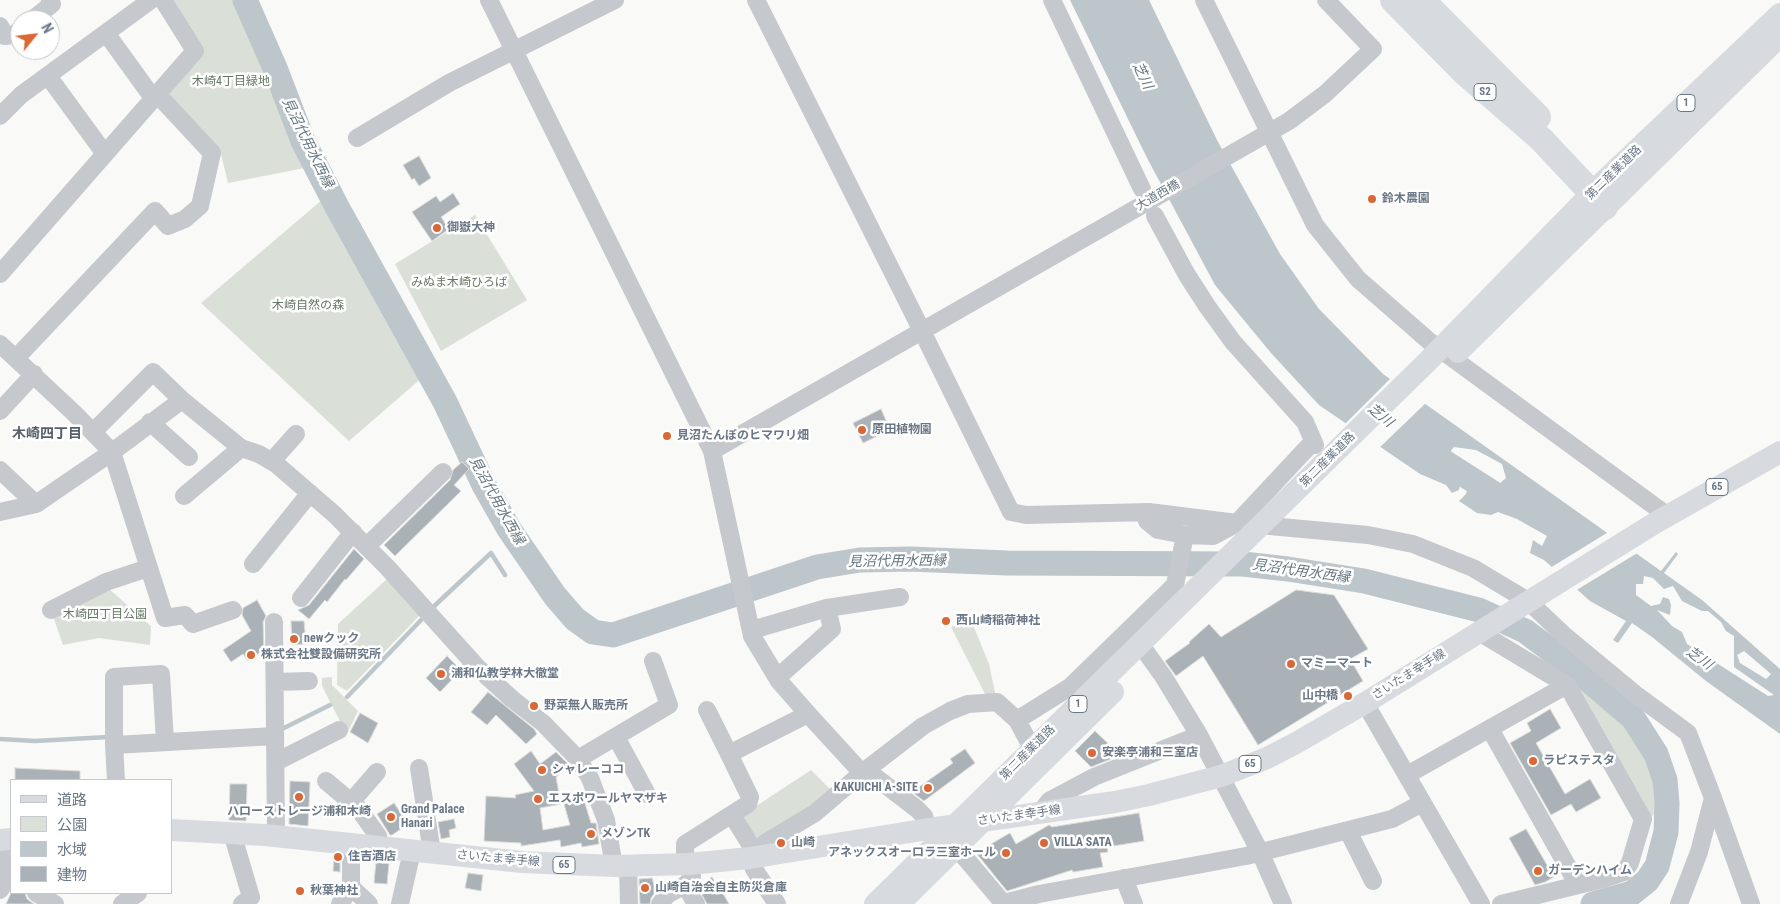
<!DOCTYPE html>
<meta charset="utf-8">
<style>
body{margin:0}
#map{position:relative;width:1780px;height:904px;overflow:hidden;background:#f9f9f7;font-family:"Roboto Condensed","Noto Sans JP",sans-serif}
canvas{display:block}
.legend{position:absolute;left:10px;top:779px;width:162px;height:115px;box-sizing:border-box;background:#fff;border:1px solid #c3c9cf;margin:0;padding:6px 9px;list-style:none;font-size:15px;color:#6a7786}
.legend li{display:flex;align-items:center;gap:10px;height:25px}
.legend b{width:25px;border:1px solid #c3c9cf}
.north{position:absolute;left:10px;top:10px;width:50px;height:50px;box-sizing:border-box;background:#fff;border:1px solid #c3c9cf;border-radius:50%;rotate:61deg;font-size:14px;font-weight:700;line-height:20px;text-align:center;color:#6a7786}
.north::after{content:'';display:block;margin:auto;width:18px;height:22px;background:#d96836;clip-path:polygon(50% 0,100% 100%,50% 72%,0 100%)}
</style>
<div id="map">
<canvas width="1780" height="904"></canvas>
<ul class="legend">
<li><b style="height:6px;background:#d7dbdf"></b>道路</li>
<li><b style="height:14px;background:#dae0d8"></b>公園</li>
<li><b style="height:14px;background:#bdc6cb"></b>水域</li>
<li><b style="height:14px;background:#aab1b7"></b>建物</li>
</ul>
<div class="north">N</div>
</div>
<script>
const context = document.querySelector('canvas').getContext('2d');
context.lineJoin = 'round';
function fillPath(path, color) { context.fillStyle = color; context.fill(path, 'evenodd'); }
const shape = rows => new Path2D(rows.map(r => 'M' + r).join(''));
function strokePath(path, color, width, dash) { context.strokeStyle = color; context.lineWidth = width; context.lineCap = dash ? 'butt' : 'round'; context.setLineDash(dash || []); context.stroke(path); }
function write(font, color, halo, rows, align = 'center') {
  context.font = font + ' "Roboto Condensed","Noto Sans JP",sans-serif'; context.lineWidth = 5; context.setLineDash([]); context.textBaseline = 'middle'; context.strokeStyle = halo; context.fillStyle = color; for (const [text, x, y, turn = 0] of rows) {
    context.save(); context.translate(x, y); context.rotate((+turn || 0) * Math.PI / 180); context.textAlign = isNaN(turn) ? turn : align; if (halo) context.strokeText(text, 0, 0); context.fillText(text, 0, 0); context.restore();
  }
}
fillPath(shape([
 [171,0,239,0,257,35,303,151,381,291,424,376,349,441,201,303,323,199,305,168,228,183,221,154,171,100,169,90,203,50],
 [475,215,527,300,441,351,395,264],
 [387,579,421,614,347,691,337,685,338,624],
 [108,588,151,626,150,645,99,638,63,645,53,616],
 [971,620,989,664,996,697,986,696,951,627],
 [332,677,332,685,358,711,345,738,340,729,343,727,322,686,322,678],
 [1576,679,1614,710,1633,729,1650,754,1658,778,1661,810,1649,818,1573,681],
 [811,770,833,792,755,842,741,816]
]), '#dae0d8');
fillPath(shape([
 [1070,0,1149,0,1217,140,1280,254,1319,309,1383,374,1661,571,1676,552,1678,554,1664,573,1702,600,1780,669,1780,734,1706,681,1652,637,1632,623,1618,643,1613,640,1626,621,1590,601,1544,560,1530,553,1533,540,1542,546,1547,536,1517,519,1498,512,1491,515,1477,513,1459,501,1466,494,1468,487,1461,480,1459,490,1452,493,1446,485,1420,474,1319,405,1271,353,1215,285,1147,158],
 [1454,447,1476,450,1502,464,1506,478,1500,483,1492,486,1451,471,1454,462,1449,453],
 [1644,576,1653,578,1664,589,1673,586,1682,601,1702,611,1708,611,1721,622,1726,631,1734,636,1734,667,1774,695,1768,696,1687,644,1682,632,1672,626,1657,610,1670,615,1671,605,1669,599,1663,597,1660,604,1651,606,1636,595,1636,584,1643,584],
 [1744,651,1771,674,1766,679,1740,663,1737,655]
]), '#bdc6cb');
fillPath(shape([
 [1392,377,1427,402,1378,449,1344,425],
 [1610,531,1639,552,1575,591,1550,568]
]), '#f9f9f7');
strokePath(shape([
 [431,609,491,553,505,575],
 [347,697,424,617],
 [284,728,330,705],
 [0,739,35,741,108,737]
]), '#bdc6cb', 4.5);
strokePath(shape([
 [245,0,275,68,303,141,337,207,445,402,484,485,509,529,555,596,575,619,593,632,613,635,817,567,860,560,910,559,1007,563,1243,564,1288,569,1364,581,1479,610,1525,631,1572,666,1633,718,1656,754,1665,780,1667,803,1666,832,1657,866,1647,881,1632,893,1593,904],
 [1424,449,1496,495]
]), '#bdc6cb', 25);
const building = shape([
 [419,156,431,178,419,186,414,178,412,180,403,165,419,156],
 [453,193,460,204,441,217,449,229,432,241,412,212,436,196,440,202,453,193],
 [881,409,890,430,863,443,853,423,881,409],
 [462,462,469,469,454,485,461,491,395,556,384,545,450,480,453,470,462,462],
 [354,549,364,559,346,580,345,579,327,602,325,600,309,619,298,610,309,605,354,549],
 [1296,590,1334,595,1368,649,1350,659,1363,681,1258,745,1203,656,1176,676,1165,661,1190,643,1189,642,1209,624,1221,637,1296,590],
 [257,600,266,616,263,622,264,653,259,653,248,661,243,654,231,662,223,650,251,631,242,615,243,608,257,600],
 [291,621,304,621,306,644,292,645,291,621],
 [447,656,461,670,440,692,426,678,447,656],
 [488,692,534,729,537,734,526,744,496,715,487,725,471,712,488,692],
 [1550,709,1561,728,1536,743,1565,794,1590,779,1601,798,1576,812,1571,804,1551,815,1510,743,1531,731,1527,723,1550,709],
 [360,713,378,723,368,743,350,732,360,713],
 [1095,731,1117,752,1111,759,1091,767,1075,751,1095,731],
 [965,749,975,763,924,801,912,792,953,763,950,759,965,749],
 [531,751,540,764,556,752,570,766,556,777,561,804,540,808,543,830,570,825,564,804,577,800,577,802,584,800,591,823,596,823,599,844,582,847,581,843,561,847,560,840,521,846,521,843,484,841,486,796,516,798,515,795,534,791,514,764,531,751],
 [15,768,80,771,80,780,15,780,15,768],
 [290,781,310,782,308,826,289,824,290,781],
 [230,784,247,784,246,821,229,820,230,784],
 [394,803,408,824,392,835,390,835,377,814,394,803],
 [1139,813,1144,841,1107,847,1108,852,1100,853,1103,867,1073,872,1072,870,1007,891,977,854,992,846,991,844,1010,833,1016,844,1049,825,1052,827,1139,813],
 [454,819,456,828,449,830,450,837,441,839,438,822,454,819],
 [1526,829,1554,877,1545,882,1535,885,1509,838,1526,829],
 [334,855,340,856,340,872,333,871,334,855],
 [376,862,389,863,387,884,374,883,376,862],
 [468,873,483,875,481,891,465,888,468,873],
 [712,877,720,891,721,890,729,904,707,904,698,887,712,877],
 [652,878,656,891,651,898,650,904,640,904,639,879,652,878],
 [11,893,25,893,27,899,34,904,6,904,11,893]
]);
fillPath(building, '#aab1b7');
strokePath(building, '#dbdbd9', 1);
strokePath(shape([
 [489,0,712,451,752,636,779,681,808,714,862,773,874,776,917,809,924,816,928,829],
 [756,0,922,331,1011,512,1026,515,1149,512,1237,523,1368,535,1413,544,1473,568,1528,601,1565,636,1635,694,1688,733,1713,798,1751,904],
 [1052,0,1142,189],
 [1204,0,1315,225,1358,279,1429,341,1668,516],
 [32,20,52,4,50,0],
 [0,26,5,36,13,35,20,30],
 [106,33,153,98],
 [48,76,105,154],
 [0,116,21,95,151,0],
 [357,138,449,83,615,0],
 [1155,216,1187,275,1207,306,1233,342,1305,422,1315,445],
 [0,274,195,51,163,0],
 [0,344,74,413,112,452,165,618,185,615,193,624,233,610],
 [16,358,155,211,168,226,185,219,200,206,212,153,157,94],
 [0,411,34,374],
 [150,422,189,457],
 [93,432,153,372,182,400],
 [712,451,1289,121,1325,94,1373,49,1326,0],
 [272,461,296,434],
 [0,470,36,504],
 [184,496,241,448],
 [0,512,36,504,112,452,182,400,241,448,259,454,276,464,334,514,387,567,478,668,512,699,543,723,578,759,590,778,606,820,614,866],
 [1144,512,1147,521,1158,530,1185,535,1213,536,1237,523,1308,447],
 [367,546,443,472],
 [253,564,310,493],
 [301,598,353,532],
 [51,610,106,582,148,568],
 [274,622,276,836],
 [752,630,827,608,900,597],
 [1479,632,1567,685,1643,819,1630,863,1624,872,1603,879,1501,904],
 [1133,634,1163,676,1199,735,1260,852,1283,904],
 [777,678,832,629,827,608],
 [275,682,309,681],
 [1365,703,1481,904],
 [707,710,729,754],
 [1017,720,1032,748],
 [1490,729,1578,885],
 [616,737,647,794],
 [114,745,275,736],
 [578,759,669,705,653,661],
 [276,762,339,730],
 [419,768,432,853],
 [1407,775,1567,685],
 [116,780,114,745,114,677,161,674,165,742],
 [326,781,358,808,378,836,380,848],
 [351,802,377,772],
 [1041,812,1049,801,1094,777,1199,735],
 [732,815,758,857],
 [1348,831,1373,881],
 [232,833,251,897,242,904],
 [956,847,1004,904],
 [758,857,761,848,765,843,815,813,862,773,923,726,950,711,968,704,997,702,1017,720,1070,687,1175,585,1185,535],
 [750,858,754,869,777,904],
 [628,866,629,904],
 [1124,878,1134,904],
 [685,885,696,904],
 [351,887,369,904],
 [0,890,7,879,6,839],
 [36,893,55,904],
 [1004,903,1039,894,1246,856,1392,819,1422,803],
 [122,904,138,893],
 [340,904,351,887,351,845],
 [400,904,412,851],
 [660,904,667,895,685,885,691,879,692,876,685,852,685,844,748,804,750,797,729,754,808,714],
 [1679,904,1699,852,1713,798]
]), '#c5c8cc', 18);
strokePath(shape([
 [1458,352,1780,36],
 [171,830,265,835,522,862,614,866,689,864,750,858,928,829,1115,802,1149,795,1221,776,1267,758,1296,743,1365,703,1655,523,1780,452],
 [0,840,11,839],
 [875,904,1431,358,1603,182,1780,14],
 [899,904,1113,692]
]), '#d7dbdf', 22);
strokePath(shape([
 [1393,0,1465,73,1541,139,1605,207],
 [1422,0,1538,117]
]), '#d7dbdf', 26);
for (const [x, y, r, color] of [
 [1372,199,5,"#d96836"],
 [437,228,5,"#d96836"],
 [862,430,5,"#d96836"],
 [667,436,5,"#d96836"],
 [946,621,5,"#d96836"],
 [294,639,5,"#d96836"],
 [251,655,5,"#d96836"],
 [1291,664,5,"#d96836"],
 [441,674,5,"#d96836"],
 [1348,696,5,"#d96836"],
 [534,706,5,"#d96836"],
 [1092,753,5,"#d96836"],
 [1533,761,5,"#d96836"],
 [542,770,5,"#d96836"],
 [928,788,5,"#d96836"],
 [299,797,5,"#d96836"],
 [538,799,5,"#d96836"],
 [391,817,5,"#d96836"],
 [591,834,5,"#d96836"],
 [781,843,5,"#d96836"],
 [1044,843,5,"#d96836"],
 [1006,853,5,"#d96836"],
 [338,857,5,"#d96836"],
 [1538,871,5,"#d96836"],
 [645,888,5,"#d96836"],
 [300,891,5,"#d96836"]
]) { const dot = new Path2D(); dot.arc(x, y, r, 0, 2 * Math.PI); context.fillStyle = color; context.fill(dot); strokePath(dot, '#fff', 2); }
for (const [x, y, w] of [
 [1485,92,22],
 [1686,103,18],
 [1717,487,22],
 [1078,704,18],
 [1250,764,22],
 [564,865,22]
]) { const box = new Path2D(); box.roundRect(x - w / 2, y - 8.5, w, 17, 4); context.fillStyle = '#fff'; context.fill(box); strokePath(box, '#6a7786', 1); }
write('bold 11px', '#6a7786', null, [
 ["S2",1485,92],
 ["1",1686,103],
 ["65",1717,487],
 ["1",1078,704],
 ["65",1250,764],
 ["65",564,865]
]);
write('12px', '#667864', '#fff', [
 ["木崎4丁目緑地",231,82],
 ["みぬま木崎ひろば",459,283],
 ["木崎自然の森",308,306],
 ["木崎四丁目公園",105,615]
]);
write('12px', '#6a7786', '#fff', [
 ["第二産業道路",1614,173,-44],
 ["大道西橋",1158,196,-30],
 ["第二産業道路",1328,460,-45],
 ["さいたま幸手線",1409,675,-32],
 ["第二産業道路",1028,753,-45],
 ["さいたま幸手線",1019,816,-8],
 ["さいたま幸手線",498,859,5]
]);
write('bold 12px', '#6a7786', '#fff', [
 ["鈴木農園",1382,199],
 ["御嶽大神",447,228],
 ["原田植物園",872,430],
 ["見沼たんぼのヒマワリ畑",677,436],
 ["西山崎稲荷神社",956,621],
 ["newクック",304,639],
 ["株式会社雙設備研究所",261,655],
 ["マミーマート",1301,664],
 ["浦和仏教学林大徹堂",451,674],
 ["山中橋",1338,696,"right"],
 ["野菜無人販売所",544,706],
 ["安楽亭浦和三室店",1102,753],
 ["ラピステスタ",1543,761],
 ["シャレーココ",552,770],
 ["KAKUICHI A-SITE",918,788,"right"],
 ["エスポワールヤマザキ",548,799],
 ["Grand Palace",401,810],
 ["Hanari",401,824],
 ["ハローストレージ浦和木崎",299,812,"center"],
 ["メゾンTK",601,834],
 ["山崎",791,843],
 ["VILLA SATA",1054,843],
 ["アネックスオーロラ三室ホール",996,853,"right"],
 ["住吉酒店",348,857],
 ["ガーデンハイム",1548,871],
 ["山崎自治会自主防災倉庫",655,888],
 ["秋葉神社",310,891]
], 'left');
write('italic 14px', '#667781', '#fff', [
 ["芝川",1142,76,64],
 ["見沼代用水西縁",307,143,64],
 ["芝川",1380,416,39],
 ["見沼代用水西縁",496,501,61],
 ["見沼代用水西縁",897,562,-1],
 ["見沼代用水西縁",1301,572,8],
 ["芝川",1699,659,36]
]);
write('bold 14px', '#57616b', '#fff', [
 ["木崎四丁目",47,434]
]);
</script>
